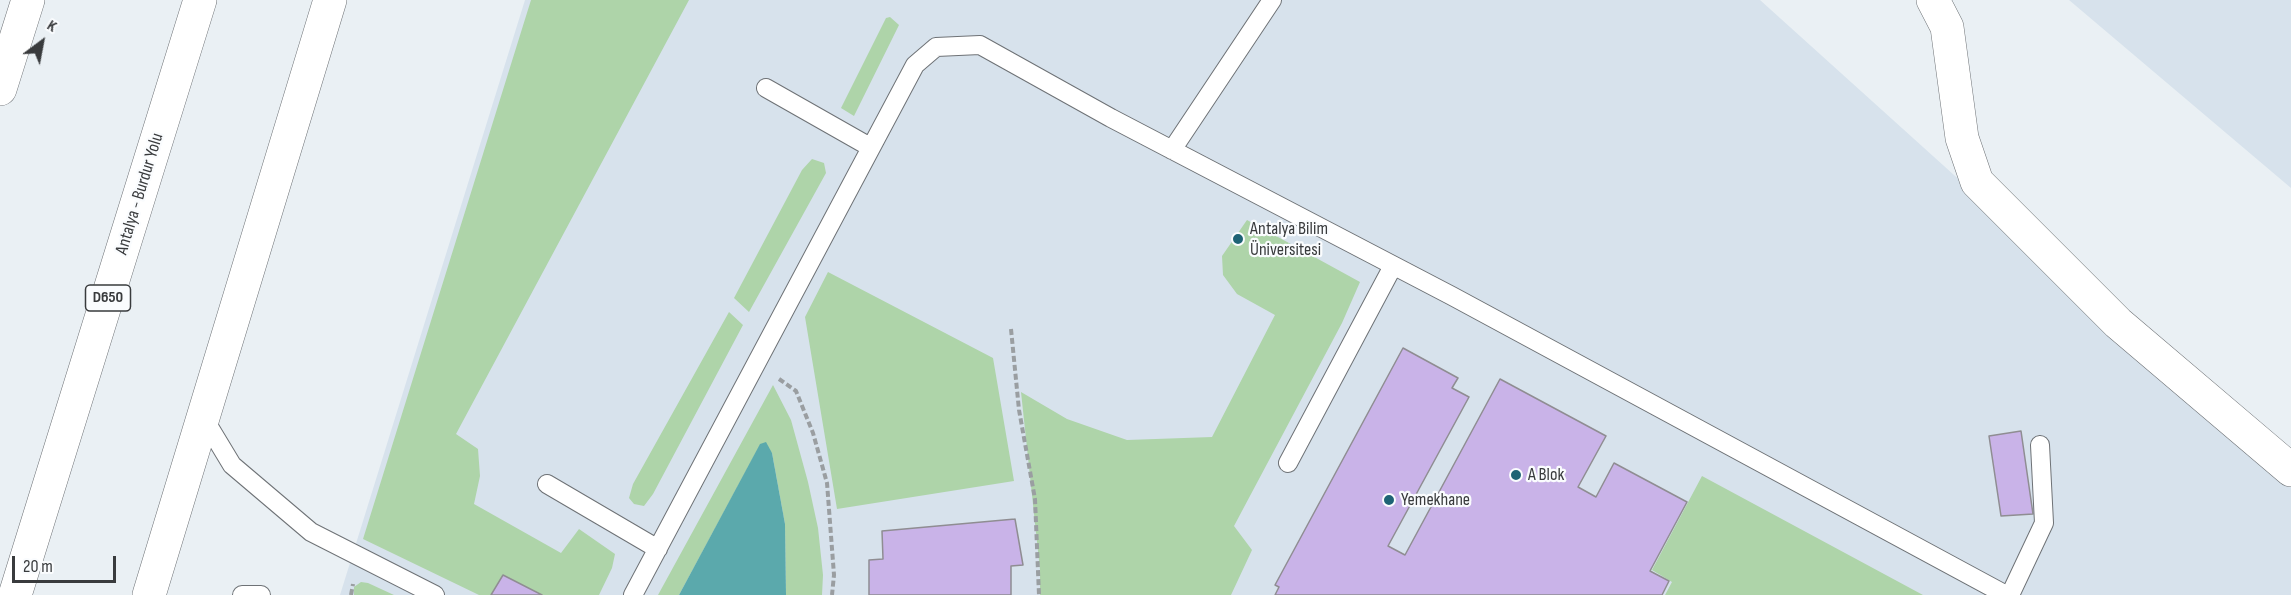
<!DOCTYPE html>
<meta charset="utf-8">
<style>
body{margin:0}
#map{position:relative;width:2291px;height:595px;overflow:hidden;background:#eaf0f4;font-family:"Sofia Sans Condensed",sans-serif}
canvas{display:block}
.north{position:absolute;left:12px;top:12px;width:60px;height:60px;-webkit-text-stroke:4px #fafcfe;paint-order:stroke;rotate:32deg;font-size:16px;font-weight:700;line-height:24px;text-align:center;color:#393b3d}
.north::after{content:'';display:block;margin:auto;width:21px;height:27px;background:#393b3d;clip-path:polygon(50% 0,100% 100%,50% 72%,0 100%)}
.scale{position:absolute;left:12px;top:556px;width:104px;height:27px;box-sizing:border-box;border:3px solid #393b3d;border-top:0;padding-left:8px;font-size:18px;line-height:21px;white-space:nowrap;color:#393b3d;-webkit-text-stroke:4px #fafcfe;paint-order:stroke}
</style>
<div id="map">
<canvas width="2291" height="595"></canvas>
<div class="north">K</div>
<div class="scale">20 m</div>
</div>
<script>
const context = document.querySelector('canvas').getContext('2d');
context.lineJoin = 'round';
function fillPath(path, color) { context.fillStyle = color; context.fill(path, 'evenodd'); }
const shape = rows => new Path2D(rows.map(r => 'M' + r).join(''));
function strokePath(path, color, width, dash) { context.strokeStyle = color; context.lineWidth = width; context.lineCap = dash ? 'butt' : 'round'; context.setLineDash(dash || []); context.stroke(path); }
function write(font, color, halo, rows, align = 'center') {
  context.font = font + ' "Sofia Sans Condensed",sans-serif'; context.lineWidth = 4.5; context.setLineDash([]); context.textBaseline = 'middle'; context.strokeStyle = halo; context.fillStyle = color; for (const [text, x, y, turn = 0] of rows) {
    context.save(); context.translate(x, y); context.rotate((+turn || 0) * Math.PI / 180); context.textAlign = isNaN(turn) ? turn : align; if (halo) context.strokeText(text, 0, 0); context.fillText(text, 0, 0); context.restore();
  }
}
fillPath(shape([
 [525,0,1760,0,2291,479,2291,595,340,595],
 [2069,0,2291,0,2291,188]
]), '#d7e2ec');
fillPath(shape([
 [531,0,689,0,456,434,478,449,480,476,474,504,561,553,579,529,615,554,612,568,599,595,479,595,363,539],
 [890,17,899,25,854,116,841,108,886,18],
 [812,159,824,163,826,173,749,312,734,298,802,170],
 [1247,220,1360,282,1342,323,1234,526,1252,550,1231,595,1040,595,1040,570,1021,392,1067,419,1127,440,1212,437,1275,315,1237,294,1223,275,1222,256],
 [828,272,993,358,1014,481,837,509,805,317],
 [729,312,743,325,653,494,644,506,634,504,629,498,633,484],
 [773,385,791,420,808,482,818,528,823,575,822,595,786,595,785,524,772,453,760,445,679,595,658,595],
 [1702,476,1923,595,1665,595,1672,582,1652,570],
 [361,582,368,583,394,595,354,595,354,587]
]), '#aed4a9');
fillPath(shape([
 [766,442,772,453,785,524,786,595,679,595,760,444]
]), '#5ba9ac');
const building = shape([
 [1403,348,1458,378,1452,388,1469,397,1388,546,1405,555,1500,379,1606,436,1578,487,1596,497,1614,463,1687,502,1650,571,1669,581,1662,595,1275,595,1279,587,1275,585,1403,348],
 [2021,431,2033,514,2001,516,1989,436,2021,431],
 [1015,519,1023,565,1011,566,1011,595,869,595,869,560,883,559,882,531,1015,519],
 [503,575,542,595,491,595,503,575]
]);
fillPath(building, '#c9b3e8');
strokePath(building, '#8f8d92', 1.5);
const service = shape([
 [766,88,870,147],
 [1172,150,1272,0],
 [203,417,232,465,311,532,435,595],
 [1288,463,1393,266],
 [547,484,658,549],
 [242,595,261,595],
 [633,595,915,65,936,47,980,45,1111,118,1452,296,2006,595],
 [2010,595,2044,523,2040,445]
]);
const minor = shape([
 [1933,0,1947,27,1962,138,1977,182,2118,323,2291,470],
 [149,595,330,0]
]);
const trunk = shape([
 [0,89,28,0],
 [15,595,200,0]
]);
strokePath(service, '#6e7276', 20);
strokePath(minor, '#6e7276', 34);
strokePath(trunk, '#6e7276', 34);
strokePath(shape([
 [1011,329,1019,410,1035,499,1039,595],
 [779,379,796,391,813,433,827,483,834,575,832,595],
 [351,595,353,584]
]), '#9a9ea1', 4, [6, 3]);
strokePath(service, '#fff', 18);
strokePath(minor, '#fff', 33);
strokePath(trunk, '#fff', 33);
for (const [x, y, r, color] of [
 [1238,239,6,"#1e6375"],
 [1516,475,6,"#1e6375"],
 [1389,500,6,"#1e6375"]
]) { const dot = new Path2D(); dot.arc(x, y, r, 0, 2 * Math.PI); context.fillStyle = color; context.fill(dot); strokePath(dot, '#fafcfe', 2); }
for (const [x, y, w] of [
 [108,298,45]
]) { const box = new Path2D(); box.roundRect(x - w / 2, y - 13, w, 26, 4.5); context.fillStyle = '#fafcfe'; context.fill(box); strokePath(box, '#393b3d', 1.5); }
write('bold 16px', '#393b3d', null, [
 ["D650",108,298]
]);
write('18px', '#393b3d', '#fafcfe', [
 ["Antalya - Burdur Yolu",140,194,-73]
]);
write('18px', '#393b3d', '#fafcfe', [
 ["Antalya Bilim",1250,229],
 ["Üniversitesi",1250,250],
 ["A Blok",1528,475],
 ["Yemekhane",1401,500]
], 'left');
</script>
